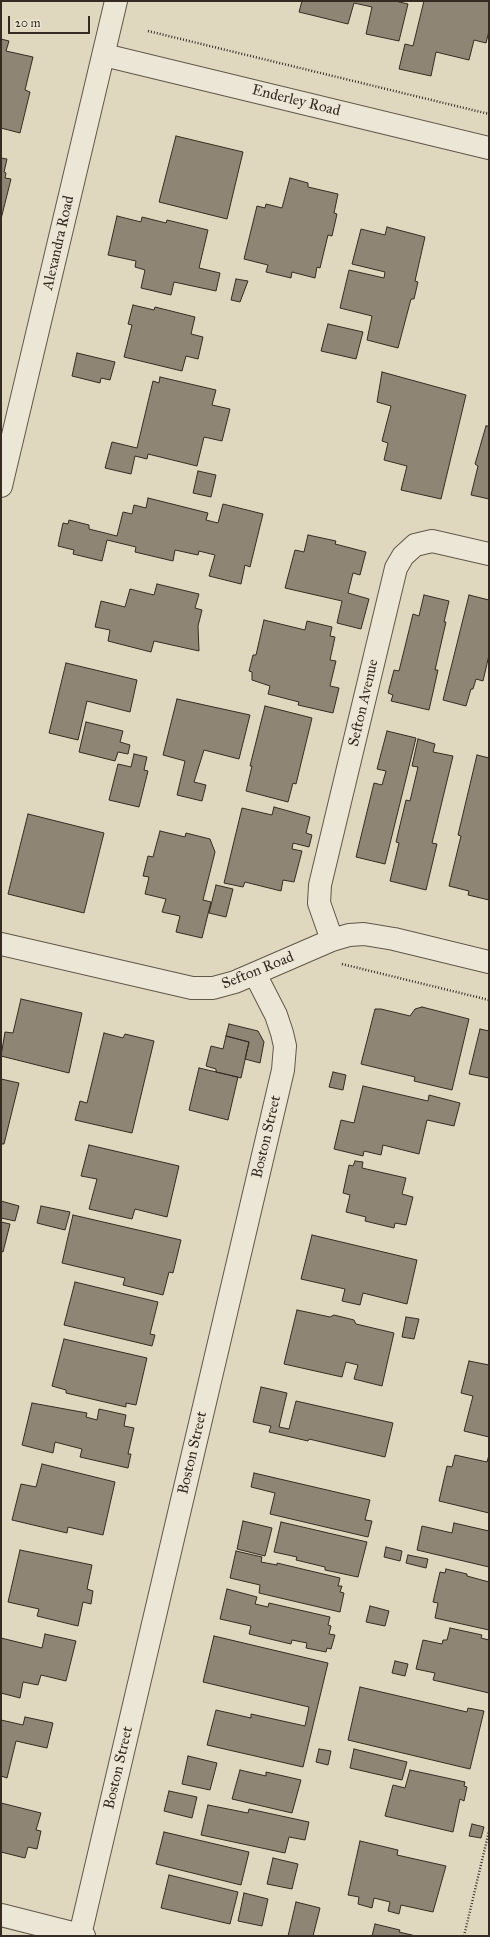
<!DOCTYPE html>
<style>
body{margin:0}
#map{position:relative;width:490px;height:1937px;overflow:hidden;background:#e0d8be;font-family:"IM FELL Great Primer",serif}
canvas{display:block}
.frame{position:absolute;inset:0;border:2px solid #362b23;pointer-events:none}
.scale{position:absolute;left:8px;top:16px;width:82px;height:18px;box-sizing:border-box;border:2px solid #362b23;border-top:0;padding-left:5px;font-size:12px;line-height:14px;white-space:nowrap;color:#362b23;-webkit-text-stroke:3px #ebe6d5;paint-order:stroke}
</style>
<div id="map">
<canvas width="490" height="1937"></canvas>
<div class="frame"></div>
<div class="scale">20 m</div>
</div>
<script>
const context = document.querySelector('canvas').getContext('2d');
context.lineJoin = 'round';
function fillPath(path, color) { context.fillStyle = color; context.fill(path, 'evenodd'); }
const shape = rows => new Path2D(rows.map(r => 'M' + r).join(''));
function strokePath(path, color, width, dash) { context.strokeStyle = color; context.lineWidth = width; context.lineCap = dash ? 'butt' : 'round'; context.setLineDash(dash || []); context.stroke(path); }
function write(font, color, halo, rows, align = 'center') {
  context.font = font + ' "IM FELL Great Primer",serif'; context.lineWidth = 4; context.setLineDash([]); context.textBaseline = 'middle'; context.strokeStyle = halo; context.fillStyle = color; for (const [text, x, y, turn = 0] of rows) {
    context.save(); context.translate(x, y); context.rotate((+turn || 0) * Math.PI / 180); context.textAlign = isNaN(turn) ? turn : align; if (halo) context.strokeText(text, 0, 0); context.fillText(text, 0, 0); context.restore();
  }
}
const building = shape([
 [302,1,395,1,408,4,399,41,366,34,372,7,354,3,348,24,299,12,302,1],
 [424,1,489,1,489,31,486,43,474,40,469,60,436,52,431,76,399,69,405,44,413,46,424,1],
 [1,39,9,41,6,51,33,57,25,90,30,92,20,133,1,128,1,39],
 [176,136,243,152,227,219,159,202,176,136],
 [1,158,7,159,4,172,6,173,5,178,11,179,1,219,1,158],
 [290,178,308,183,308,187,338,194,334,213,337,214,332,236,328,235,320,268,317,267,315,278,292,272,291,278,266,272,268,265,244,259,257,206,265,208,266,204,282,208,290,178],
 [117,216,141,222,142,217,166,223,167,220,208,230,199,268,220,273,216,291,174,282,171,295,141,288,145,270,135,267,136,261,108,255,117,216],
 [387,227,425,237,415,281,418,282,414,299,411,299,398,348,367,340,372,316,340,308,349,270,384,278,385,272,352,264,361,229,385,235,387,227],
 [236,279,248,281,240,302,231,300,236,279],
 [133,305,154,310,155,307,195,317,191,334,203,337,198,359,186,356,182,371,124,357,132,325,128,324,133,305],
 [328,324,363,332,356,359,321,351,328,324],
 [77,353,115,362,110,380,101,378,100,383,72,376,77,353],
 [382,372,466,395,441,499,401,490,407,466,384,460,388,443,382,441,391,406,377,402,382,372],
 [160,377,216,390,212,405,230,409,222,441,204,437,197,466,148,454,147,459,135,456,131,474,105,468,112,442,137,448,153,381,159,383,160,377],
 [486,426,489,426,489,499,471,495,478,466,475,464,486,426],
 [198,471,216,475,211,497,193,493,198,471],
 [148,498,208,513,206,520,218,523,223,504,263,514,250,567,245,565,241,584,209,576,215,555,199,551,198,555,175,550,173,561,135,552,136,547,107,540,102,561,73,554,74,550,58,546,63,523,68,524,69,520,89,525,89,529,117,536,123,512,132,514,134,505,146,508,148,498],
 [308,535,336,541,335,544,366,552,360,575,353,573,348,593,369,599,361,629,337,623,342,601,285,588,295,550,304,552,308,535],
 [157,584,199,594,195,608,202,610,198,626,199,651,154,641,151,652,108,641,110,630,95,627,101,601,125,607,130,589,154,595,157,584],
 [424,595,449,601,444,622,446,622,435,670,438,670,429,710,391,701,393,695,388,693,394,670,399,671,413,614,419,616,424,595],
 [469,595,489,600,489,655,483,681,476,679,473,689,471,689,466,706,443,700,469,595],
 [264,620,305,630,307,621,332,627,330,636,335,637,330,660,336,661,330,686,339,688,333,713,298,705,299,702,268,694,270,686,252,680,252,672,249,671,253,655,256,655,264,620],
 [66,663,137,680,130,712,87,701,78,740,49,733,66,663],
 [177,699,250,715,239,759,204,750,194,782,206,785,202,801,177,795,185,761,163,755,177,699],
 [265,706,312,718,296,784,293,783,288,802,246,791,252,766,250,766,265,706],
 [86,722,123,731,120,742,130,745,128,754,118,752,115,761,79,752,86,722],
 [387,731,416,738,385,864,356,857,374,783,382,785,386,771,377,769,387,731],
 [418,739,435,744,433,752,453,756,432,843,437,844,426,890,390,881,399,843,396,842,406,800,410,801,418,767,412,766,418,739],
 [134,754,147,757,144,770,148,771,139,807,109,800,118,764,131,767,134,754],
 [477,755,489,758,489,900,468,895,469,891,449,886,461,836,458,835,477,755],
 [274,807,310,817,306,833,312,835,309,847,293,843,292,849,302,851,294,882,283,880,281,891,245,882,243,887,224,883,242,808,272,815,274,807],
 [28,814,104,833,84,913,8,894,28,814],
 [160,831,185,837,186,833,210,839,215,852,203,900,211,902,202,938,176,932,180,916,162,912,166,899,145,894,149,877,143,876,148,856,153,857,160,831],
 [216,885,233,889,226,917,209,913,216,885],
 [21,999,82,1013,69,1073,1,1056,5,1032,13,1033,21,999],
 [422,1007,469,1019,452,1090,414,1081,415,1077,361,1064,375,1009,381,1009,410,1016,415,1009,422,1007],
 [229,1024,258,1031,264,1042,260,1063,245,1059,249,1042,226,1036,229,1024],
 [480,1029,489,1031,489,1078,469,1074,480,1029],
 [104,1033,123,1038,125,1034,154,1041,132,1133,75,1120,80,1101,87,1103,104,1033],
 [226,1036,249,1042,241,1078,216,1072,216,1069,206,1066,211,1046,223,1049,226,1036],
 [199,1068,238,1077,228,1120,189,1110,199,1068],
 [333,1072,346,1075,343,1090,329,1087,333,1072],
 [1,1079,19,1083,4,1144,1,1144,1,1079],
 [363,1086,428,1101,429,1095,460,1103,454,1126,427,1120,419,1154,383,1145,381,1155,364,1151,363,1156,334,1149,341,1120,354,1123,363,1086],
 [89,1145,179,1166,167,1217,135,1209,132,1219,89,1209,97,1179,81,1176,89,1145],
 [355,1161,363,1162,362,1168,406,1178,402,1194,413,1197,406,1225,395,1223,394,1228,365,1221,366,1217,346,1212,350,1195,343,1193,349,1165,353,1166,355,1161],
 [1,1201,19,1206,15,1221,1,1218,1,1201],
 [41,1206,70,1212,65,1230,37,1223,41,1206],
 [73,1215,181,1240,173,1273,169,1272,163,1295,123,1285,125,1278,62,1263,73,1215],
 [1,1222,10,1224,3,1252,1,1251,1,1222],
 [312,1235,417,1260,407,1304,363,1293,360,1305,342,1301,345,1289,301,1279,312,1235],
 [75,1282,158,1302,150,1334,155,1335,152,1346,64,1325,75,1282],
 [297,1310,330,1317,334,1315,354,1320,356,1324,394,1333,382,1386,354,1379,358,1365,346,1362,342,1377,284,1364,297,1310],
 [406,1317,419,1319,414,1339,402,1337,406,1317],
 [64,1339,147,1358,136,1405,126,1403,126,1407,66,1393,66,1390,52,1386,64,1339],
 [469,1361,489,1365,489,1437,464,1431,473,1396,461,1393,469,1361],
 [261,1387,287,1393,279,1427,289,1429,296,1401,393,1423,385,1457,309,1439,308,1441,269,1432,271,1426,253,1422,261,1387],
 [32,1403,87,1413,86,1417,97,1420,99,1409,126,1415,124,1426,134,1428,128,1454,131,1454,128,1468,80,1457,82,1449,55,1442,53,1453,22,1445,32,1403],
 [489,1455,489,1513,439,1501,447,1466,452,1467,455,1455,487,1462,489,1455],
 [42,1464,115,1482,103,1535,68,1527,67,1533,12,1520,21,1484,36,1487,42,1464],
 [254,1473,370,1500,365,1520,372,1521,368,1537,270,1514,275,1493,251,1487,254,1473],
 [243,1521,272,1528,265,1556,237,1549,243,1521],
 [281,1522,367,1542,358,1577,325,1570,325,1567,296,1560,297,1557,274,1552,281,1522],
 [454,1523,489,1531,489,1567,417,1550,422,1526,452,1533,454,1523],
 [386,1547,402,1551,400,1561,384,1557,386,1547],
 [20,1550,92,1565,87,1589,93,1591,91,1604,83,1602,78,1626,37,1616,39,1609,8,1602,20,1550],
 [236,1551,262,1557,261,1562,277,1565,277,1563,340,1578,338,1586,342,1586,340,1592,344,1593,340,1612,259,1593,260,1585,230,1578,236,1551],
 [408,1555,428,1559,426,1568,406,1563,408,1555],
 [446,1569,467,1574,467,1576,489,1582,489,1630,435,1618,438,1603,433,1602,440,1572,445,1573,446,1569],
 [227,1589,257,1597,255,1604,268,1607,269,1603,330,1617,328,1625,331,1626,329,1634,335,1635,331,1649,327,1648,326,1652,306,1648,307,1643,292,1640,291,1644,249,1634,251,1626,220,1619,227,1589],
 [370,1606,389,1611,385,1626,366,1622,370,1606],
 [450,1628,482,1635,481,1638,489,1640,489,1693,433,1680,435,1673,416,1669,423,1640,442,1644,443,1640,447,1640,450,1628],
 [45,1634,76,1641,66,1681,41,1675,38,1685,23,1682,20,1698,1,1693,1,1638,42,1648,45,1634],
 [214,1636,328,1663,303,1767,207,1745,216,1710,251,1718,251,1714,305,1726,309,1707,203,1682,214,1636],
 [395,1661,408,1664,405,1676,392,1673,395,1661],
 [360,1687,467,1712,468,1708,484,1711,470,1769,348,1740,360,1687],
 [25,1717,53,1723,47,1748,16,1741,7,1778,1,1776,1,1720,23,1725,25,1717],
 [319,1749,331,1751,328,1765,316,1762,319,1749],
 [354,1749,407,1762,402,1780,350,1768,354,1749],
 [188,1756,217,1763,210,1790,182,1784,188,1756],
 [240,1770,266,1776,266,1772,301,1780,292,1813,232,1799,240,1770],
 [410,1770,465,1782,464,1786,467,1787,464,1801,460,1799,453,1832,385,1816,393,1785,405,1788,410,1770],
 [169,1791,197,1797,192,1818,164,1811,169,1791],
 [1,1803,41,1813,36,1830,41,1831,37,1849,28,1847,25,1858,1,1852,1,1803],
 [208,1805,248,1813,249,1809,309,1822,305,1840,289,1837,285,1853,201,1835,208,1805],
 [472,1824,484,1827,481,1838,469,1836,472,1824],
 [164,1832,249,1852,241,1885,156,1864,164,1832],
 [360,1841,398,1850,397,1855,446,1866,433,1912,401,1905,399,1914,388,1911,390,1902,374,1898,372,1908,358,1904,359,1897,348,1895,360,1841],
 [273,1858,298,1864,292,1889,267,1884,273,1858],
 [169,1875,238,1892,230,1924,161,1908,169,1875],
 [244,1893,268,1899,262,1926,238,1921,244,1893],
 [296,1902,320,1908,313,1936,288,1936,296,1902],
 [375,1924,400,1930,399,1932,416,1936,372,1936,375,1924]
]);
fillPath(building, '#8e8574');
strokePath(building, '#362b23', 1);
const minor = shape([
 [104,55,489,148],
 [1,486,116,1],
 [332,940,319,903,320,885,396,568,403,556,415,545,432,541,489,554],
 [1,944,192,988,213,988,235,982,332,940,349,935,364,934,394,939,489,962],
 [1,1915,84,1936],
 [80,1935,283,1070,285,1046,282,1033,276,1015,255,974]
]);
strokePath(minor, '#60564a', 24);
strokePath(shape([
 [148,31,489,114],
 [342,964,489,1000],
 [464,1936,489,1831]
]), '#362b23', 2.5, [1, 2]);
strokePath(minor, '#ebe6d5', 22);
write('15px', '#362b23', '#ebe6d5', [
 ["Enderley Road",296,101,14],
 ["Alexandra Road",59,243,-77],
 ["Sefton Avenue",364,703,-77],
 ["Sefton Road",258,971,-22],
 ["Boston Street",267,1137,-77],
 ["Boston Street",193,1453,-77],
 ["Boston Street",119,1768,-77]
]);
</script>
